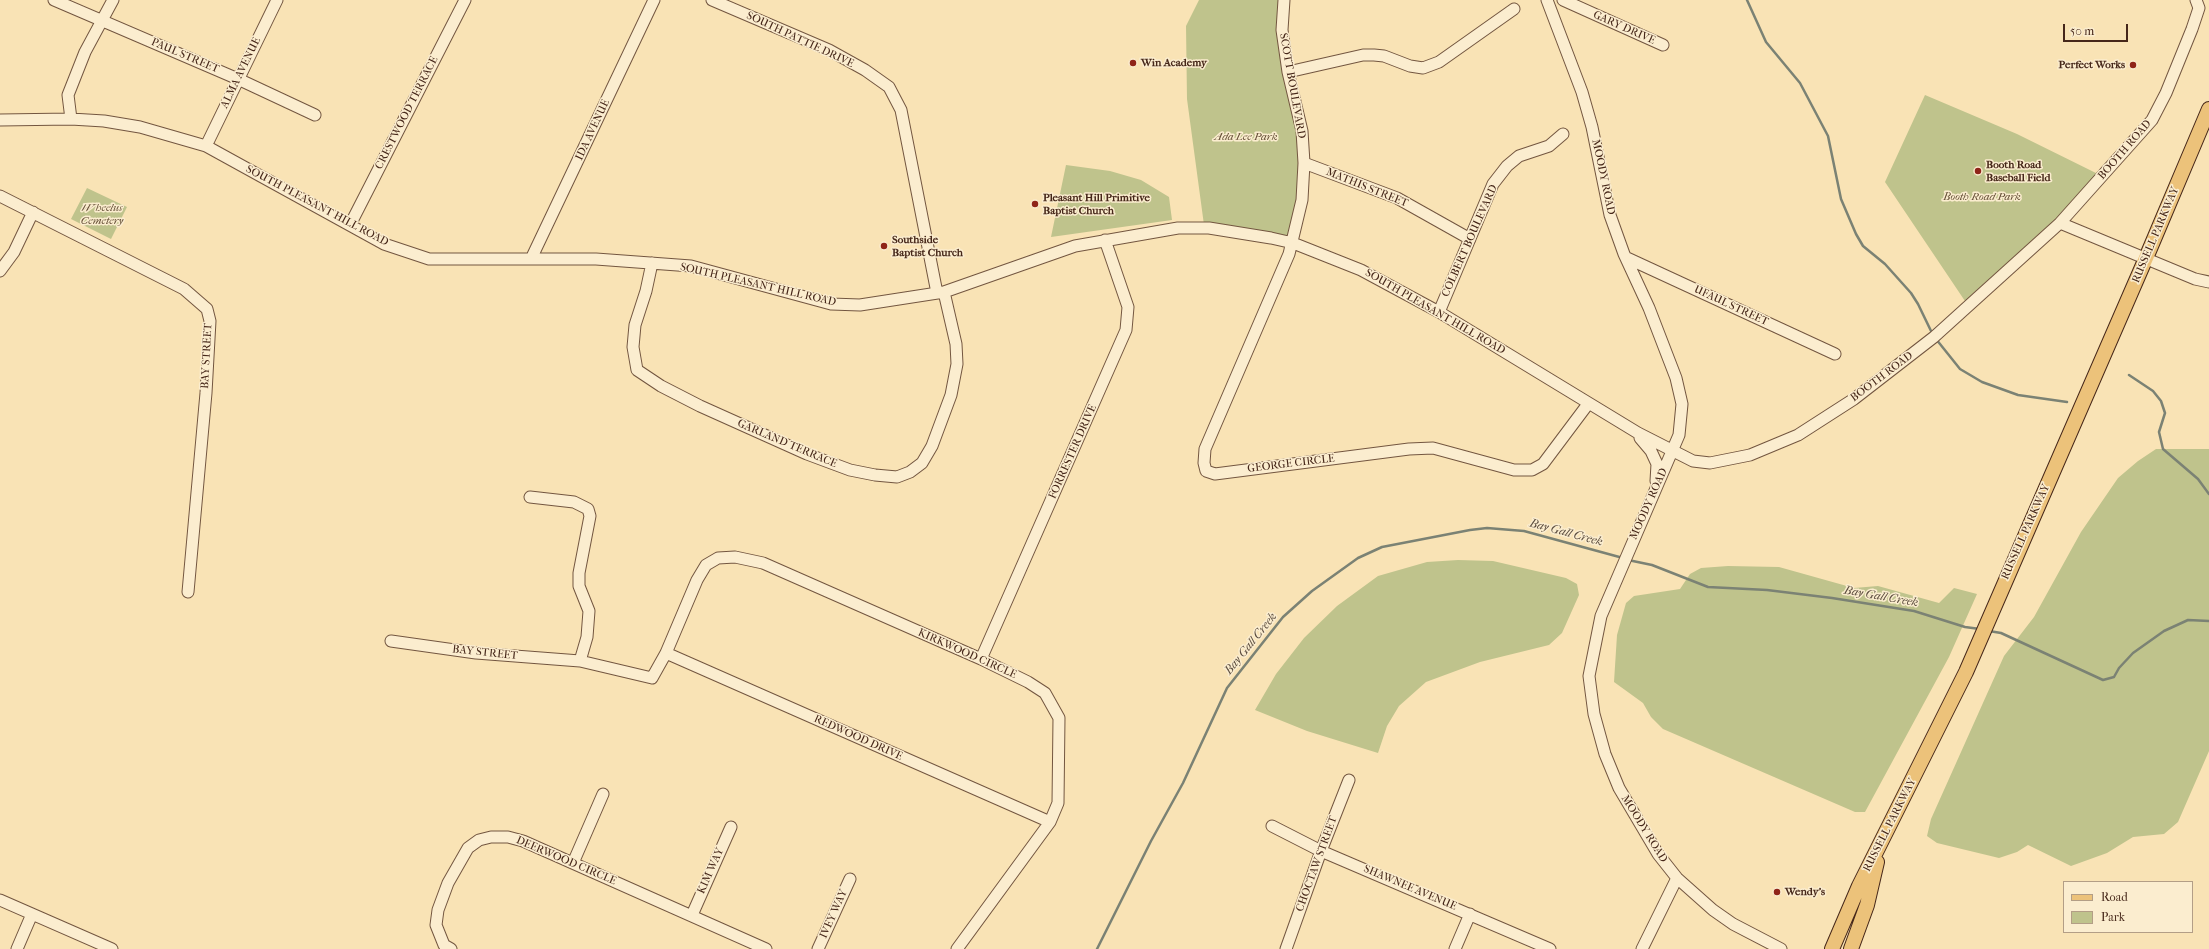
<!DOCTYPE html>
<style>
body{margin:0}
#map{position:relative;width:2209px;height:949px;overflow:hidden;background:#f9e3b5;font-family:"IM FELL French Canon",serif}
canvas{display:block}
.legend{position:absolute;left:2063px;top:881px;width:130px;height:52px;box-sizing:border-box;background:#fbedcf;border:1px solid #b39e86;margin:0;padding:5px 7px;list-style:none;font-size:12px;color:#462719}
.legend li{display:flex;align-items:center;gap:8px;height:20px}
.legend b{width:20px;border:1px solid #b39e86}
.scale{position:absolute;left:2063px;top:24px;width:65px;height:18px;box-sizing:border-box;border:2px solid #462719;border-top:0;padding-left:5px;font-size:12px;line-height:14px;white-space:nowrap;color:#462719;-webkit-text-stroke:3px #fbedcf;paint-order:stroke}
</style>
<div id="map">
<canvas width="2209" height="949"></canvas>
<ul class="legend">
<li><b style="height:5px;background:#ecc27a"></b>Road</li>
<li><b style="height:11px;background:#bfc38c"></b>Park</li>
</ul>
<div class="scale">50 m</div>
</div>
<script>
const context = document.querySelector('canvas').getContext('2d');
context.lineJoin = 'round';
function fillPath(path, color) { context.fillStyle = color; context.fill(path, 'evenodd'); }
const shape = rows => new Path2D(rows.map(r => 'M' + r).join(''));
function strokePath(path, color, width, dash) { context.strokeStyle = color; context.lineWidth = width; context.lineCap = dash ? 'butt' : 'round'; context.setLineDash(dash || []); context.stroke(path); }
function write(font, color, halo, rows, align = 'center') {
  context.font = font + ' "IM FELL French Canon",serif'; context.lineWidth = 3; context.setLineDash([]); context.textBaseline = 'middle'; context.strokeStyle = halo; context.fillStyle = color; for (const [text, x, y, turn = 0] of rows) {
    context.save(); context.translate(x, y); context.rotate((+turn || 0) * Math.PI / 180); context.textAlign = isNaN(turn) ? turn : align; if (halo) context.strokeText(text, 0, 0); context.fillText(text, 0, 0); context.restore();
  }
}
fillPath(shape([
 [1199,0,1282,0,1303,163,1291,240,1204,225,1187,99,1186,26],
 [1925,95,2017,134,2102,176,1969,307,1885,182],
 [1066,165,1110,171,1141,180,1169,197,1172,220,1051,237],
 [87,188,127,207,111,239,71,219],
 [2156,449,2209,449,2209,751,2178,822,2164,834,2133,837,2107,853,2071,866,2028,845,2017,852,1999,858,1937,843,1927,836,1931,819,2004,656,2034,617,2081,532,2118,478,2138,461],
 [1458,560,1493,561,1566,578,1577,584,1579,595,1562,633,1549,645,1480,662,1426,682,1399,706,1387,726,1378,753,1307,731,1255,710,1276,674,1304,638,1337,606,1378,576,1427,562],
 [1728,566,1779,567,1854,588,1878,586,1939,603,1954,588,1977,594,1949,657,1865,812,1855,812,1663,729,1651,717,1643,703,1614,682,1617,635,1626,603,1634,596,1680,589,1690,574,1701,568]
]), '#bfc38c');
strokePath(shape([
 [1747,0,1766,42,1800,83,1828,136,1841,199,1856,234,1863,246,1885,264,1911,293,1918,304,1932,333],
 [1936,339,1960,369,1982,382,2018,395,2067,402],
 [2129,375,2153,391,2161,401,2165,413,2159,432,2163,449,2198,479,2209,494],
 [1628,560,1652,565,1708,587,1767,590,1832,598,1914,611,1965,627,1980,629],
 [1989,631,2001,633,2103,680,2114,677,2119,668,2133,653,2164,631,2188,620,2209,621],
 [1097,949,1151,841,1183,783,1227,688,1283,617,1312,591,1358,558,1382,547,1470,530,1487,528,1524,531,1623,558]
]), '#7b8274', 2.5);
const minor = shape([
 [54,0,238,79,315,115],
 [712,0,829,50,865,70,889,87,901,110,937,293],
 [1284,0,1282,30,1288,72,1302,131,1304,163,1302,200,1289,254,1205,449,1204,463,1206,471,1215,474,1409,449,1433,448,1514,470,1532,470,1543,464,1588,404],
 [1547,0,1582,92,1592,127,1610,215,1624,254,1649,308,1676,378,1682,404,1679,435,1601,616,1589,676,1594,714,1605,754,1619,788,1658,854,1677,878,1713,910,1733,924,1781,949],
 [1563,0,1663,45],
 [1288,72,1363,55,1374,55,1384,56,1410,66,1423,68,1439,62,1514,9],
 [71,119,68,95,85,52,113,0],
 [0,120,71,119,104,121,140,127,206,146,384,244,429,259,596,259,691,266,831,304,860,305,944,292,1075,246,1178,228,1209,228,1271,238,1293,243,1361,270,1439,312,1638,433,1693,461,1710,463,1750,455,1798,435,1854,399,1934,337,2060,223,2152,120,2166,93,2192,29,2199,8,2196,0],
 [206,146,277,0],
 [1304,163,1397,198,1470,239],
 [0,196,184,289,207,309,210,321,206,393,188,592],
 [2060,223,2195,279,2209,282],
 [350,225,465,0],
 [1627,258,1835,354],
 [531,259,654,0],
 [652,263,646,291,635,325,633,347,637,370,661,386,700,406,807,454,850,470,875,475,897,477,910,472,922,463,932,446,951,395,957,364,956,344,944,292],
 [0,271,14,252,33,212],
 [1439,312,1493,184,1507,166,1519,156,1549,146,1563,134],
 [1640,438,1651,451,1657,464,1656,481],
 [530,497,574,502,588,509,590,516,579,573,579,586,589,611,587,637,580,661],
 [391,641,476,653,580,661,652,678,666,653,697,580,706,565,718,558,735,557,763,563,981,659,1028,682,1045,693,1059,718,1058,803,1050,822,957,949],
 [666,653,1050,822],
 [981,659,1126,330,1128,307,1105,240],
 [1272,826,1321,851,1550,949],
 [573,863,603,794],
 [0,900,112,949],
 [692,915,731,827],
 [17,949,32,914],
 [451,949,444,945,436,925,438,910,448,883,468,848,479,840,491,837,508,837,523,841,766,949],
 [818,949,850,879],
 [1286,949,1321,851,1349,780],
 [1455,949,1470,914],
 [1642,949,1677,878]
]);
const major = shape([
 [1832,949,1859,886,1966,672,2146,258,2209,109],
 [1851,949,1867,905,1877,862]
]);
strokePath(minor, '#735640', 13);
strokePath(major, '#462719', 16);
strokePath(minor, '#fbedcf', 11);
strokePath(major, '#ecc27a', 14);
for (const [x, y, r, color] of [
 [1133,63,4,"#8f2418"],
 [2133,65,4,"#8f2418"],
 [1978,171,4,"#8f2418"],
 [1035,204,4,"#8f2418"],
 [884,246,4,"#8f2418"],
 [1777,892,4,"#8f2418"]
]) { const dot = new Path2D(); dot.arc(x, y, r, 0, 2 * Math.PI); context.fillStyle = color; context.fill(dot); strokePath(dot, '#fbedcf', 1.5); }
write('11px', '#462719', '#fbedcf', [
 ["GARY DRIVE",1624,28,24],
 ["SOUTH PATTIE DRIVE",800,40,25],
 ["PAUL STREET",185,56,23],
 ["ALMA AVENUE",241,73,-64],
 ["SCOTT BOULEVARD",1292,86,80],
 ["CRESTWOOD TERRACE",407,113,-63],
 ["IDA AVENUE",593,130,-65],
 ["BOOTH ROAD",2125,150,-49],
 ["MOODY ROAD",1603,177,78],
 ["MATHIS STREET",1367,188,22],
 ["SOUTH PLEASANT HILL ROAD",317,206,28],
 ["RUSSELL PARKWAY",2156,235,-67],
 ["COLBERT BOULEVARD",1470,241,-66],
 ["SOUTH PLEASANT HILL ROAD",758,285,13],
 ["UFAUL STREET",1731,306,25],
 ["SOUTH PLEASANT HILL ROAD",1435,312,30],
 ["BAY STREET",207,356,-87],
 ["BOOTH ROAD",1882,377,-37],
 ["GARLAND TERRACE",787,444,23],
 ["FORRESTER DRIVE",1073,452,-66],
 ["GEORGE CIRCLE",1291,464,-7],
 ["MOODY ROAD",1649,504,-66],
 ["RUSSELL PARKWAY",2026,532,-66],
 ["BAY STREET",485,653,6],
 ["KIRKWOOD CIRCLE",967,654,24],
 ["REDWOOD DRIVE",858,738,24],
 ["RUSSELL PARKWAY",1890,825,-63],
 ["MOODY ROAD",1644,829,58],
 ["DEERWOOD CIRCLE",566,861,23],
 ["CHOCTAW STREET",1317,864,-70],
 ["KIM WAY",711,871,-66],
 ["SHAWNEE AVENUE",1410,888,23],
 ["IVEY WAY",834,914,-66]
]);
write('bold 11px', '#462719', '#fbedcf', [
 ["Win Academy",1141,63],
 ["Perfect Works",2125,65,"right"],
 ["Booth Road",1986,165],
 ["Baseball Field",1986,178],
 ["Pleasant Hill Primitive",1043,198],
 ["Baptist Church",1043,211],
 ["Southside",892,240],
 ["Baptist Church",892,253],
 ["Wendy's",1785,892]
], 'left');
write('italic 11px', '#644e36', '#fbedcf', [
 ["Ada Lee Park",1246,137],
 ["Booth Road Park",1982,197],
 ["Wheelus",102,208],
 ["Cemetery",102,221]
]);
write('italic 12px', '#5c4d3f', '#fbedcf', [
 ["Bay Gall Creek",1566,533,15],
 ["Bay Gall Creek",1881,597,10],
 ["Bay Gall Creek",1251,644,-51]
]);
</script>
